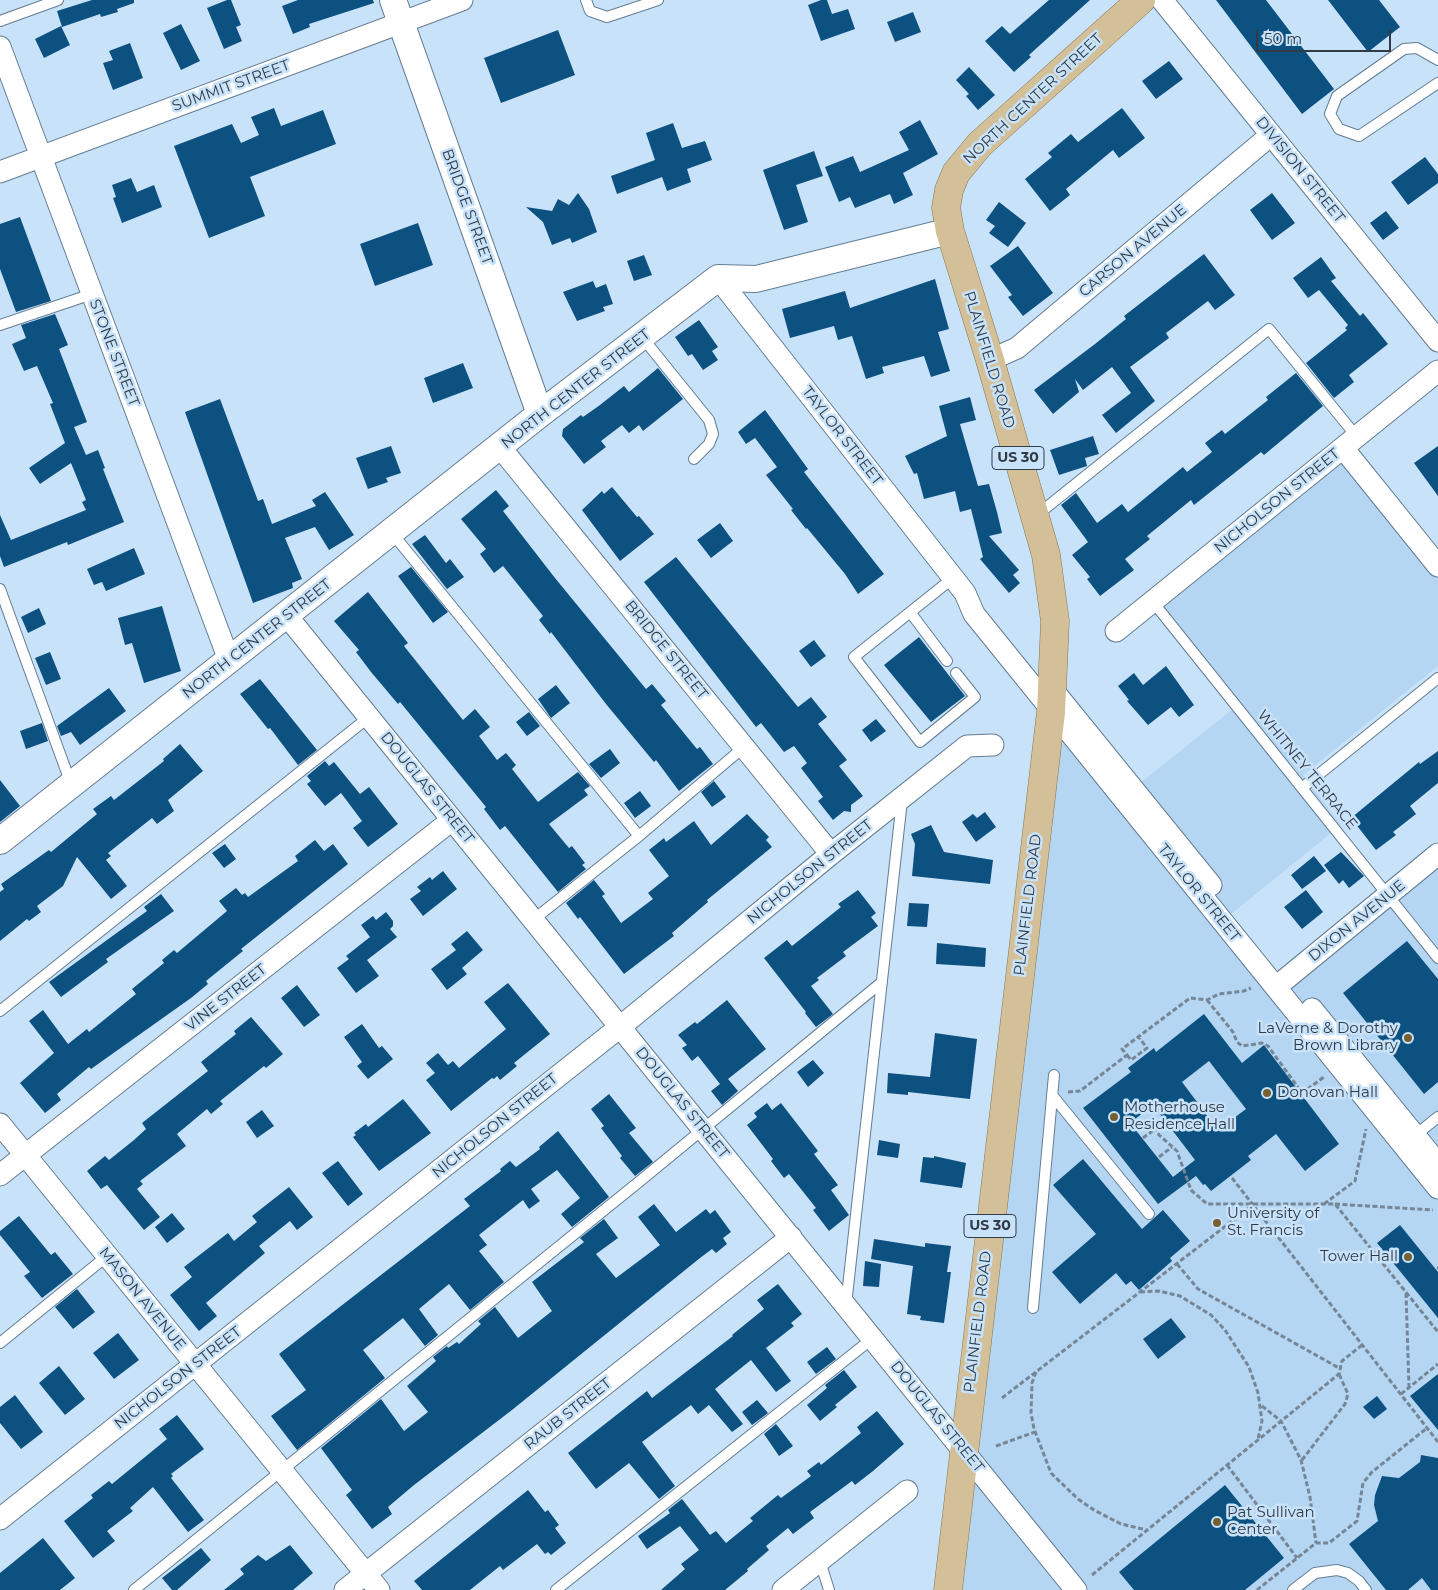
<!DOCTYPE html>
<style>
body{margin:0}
#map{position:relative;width:1438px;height:1590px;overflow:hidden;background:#c8e2fa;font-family:Montserrat,sans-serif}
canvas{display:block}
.scale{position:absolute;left:1256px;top:30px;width:135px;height:22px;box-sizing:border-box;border:2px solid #313b45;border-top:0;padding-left:6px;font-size:15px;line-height:18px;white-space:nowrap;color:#313b45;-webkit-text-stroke:4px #c8e2fa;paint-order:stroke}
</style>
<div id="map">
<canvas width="1438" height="1590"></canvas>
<div class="scale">50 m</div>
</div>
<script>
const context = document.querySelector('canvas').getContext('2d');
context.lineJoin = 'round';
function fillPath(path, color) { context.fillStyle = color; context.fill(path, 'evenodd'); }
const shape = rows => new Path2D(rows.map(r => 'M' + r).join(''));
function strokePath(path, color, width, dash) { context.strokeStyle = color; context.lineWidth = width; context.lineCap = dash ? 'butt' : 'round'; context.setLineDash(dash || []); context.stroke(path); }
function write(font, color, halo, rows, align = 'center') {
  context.font = font + ' Montserrat,sans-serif'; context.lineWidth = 5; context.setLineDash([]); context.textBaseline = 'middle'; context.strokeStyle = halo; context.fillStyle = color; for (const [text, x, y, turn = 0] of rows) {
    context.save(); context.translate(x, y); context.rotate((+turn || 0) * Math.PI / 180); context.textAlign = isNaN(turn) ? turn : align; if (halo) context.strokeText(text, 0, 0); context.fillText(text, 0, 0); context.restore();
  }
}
fillPath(shape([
 [1340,452,1438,573,1438,666,1303,775,1341,825,1220,923,1275,990,1438,858,1438,1590,955,1590,1055,722,1119,800,1239,704,1158,602]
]), '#b5d6f2');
fillPath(shape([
 [92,0,134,0,134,3,117,9,118,12,101,17,100,14,62,27,57,11],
 [227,0,231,0,241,25,236,27,242,41,224,49,207,8],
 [298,0,373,0,374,3,309,24,310,27,293,34,282,6],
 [821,0,827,0,832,14,848,9,855,29,821,41,808,5],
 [1049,0,1090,0,1029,55,1031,57,1014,72,985,41,1002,26,1010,34],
 [1216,0,1266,0,1334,89,1302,114],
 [1328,0,1379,0,1400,27,1368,52],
 [913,12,921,32,895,42,887,22],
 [181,24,200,61,181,70,163,33],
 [61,26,70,45,44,58,35,39],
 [558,30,575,75,501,103,484,58],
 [130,43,143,78,113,90,103,63,113,60,109,51],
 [1169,61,1183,79,1156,99,1142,81],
 [969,67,995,95,978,110,966,96,969,94,956,80],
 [274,108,281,126,323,110,336,144,250,177,265,216,209,238,174,146,232,124,241,143,259,135,251,117],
 [1122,108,1145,138,1119,158,1113,150,1066,189,1070,195,1050,211,1025,179,1052,157,1048,153,1071,134,1078,142],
 [920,120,938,154,903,173,913,195,894,204,890,194,855,208,850,197,839,202,825,167,853,156,860,172,909,150,899,132],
 [673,123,682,148,705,141,712,160,687,169,691,182,667,191,662,177,617,194,611,176,655,160,646,133],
 [814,151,823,176,796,185,808,222,784,230,763,170],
 [1425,157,1438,174,1438,183,1408,205,1391,182],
 [131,178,137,192,154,185,162,207,122,223,113,198,116,197,112,185],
 [578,193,589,209,597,232,572,243,570,238,552,245,543,222,526,207,552,211,558,199,569,205],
 [1272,193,1295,223,1272,240,1250,210],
 [999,202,1026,223,1008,247,989,233,995,226,986,220],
 [1386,211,1399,228,1383,240,1370,223],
 [20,217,51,301,16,312,0,269,0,224],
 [418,223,433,265,375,286,360,244],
 [1018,246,1053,293,1023,316,1008,297,1012,295,990,266],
 [1204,254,1235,295,1215,310,1208,301,1166,333,1169,338,1130,367,1155,401,1116,433,1102,415,1131,393,1112,367,1083,390,1075,379,1079,392,1053,414,1034,390,1095,344,1126,319,1124,316],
 [644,255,652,275,634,281,627,261],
 [1321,257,1336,278,1331,281,1360,316,1363,313,1388,344,1349,375,1354,382,1334,398,1306,363,1347,330,1345,328,1348,325,1319,290,1308,298,1293,278],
 [935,279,949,329,938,332,950,371,931,377,924,356,882,367,884,373,866,379,852,336,838,340,834,326,790,338,782,309,845,291,850,308],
 [593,281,596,288,606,284,613,304,603,307,605,311,577,321,563,292],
 [55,314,68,345,59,349,87,422,74,427,86,455,98,450,105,468,103,469,124,522,68,545,67,542,4,567,0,556,0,515,11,540,86,510,82,502,86,500,71,463,40,484,29,468,65,443,50,404,53,403,37,366,24,371,12,344,26,338,21,325],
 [699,320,718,347,712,351,718,360,703,370,692,354,688,356,675,337],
 [463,363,473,388,433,403,424,378],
 [658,368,683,399,643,431,639,425,629,433,622,425,601,441,606,447,584,464,562,436,563,429,581,415,583,417,600,405,624,386,629,392],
 [1296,373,1323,406,1264,455,1261,452,1194,505,1191,500,1147,536,1150,539,1125,559,1134,570,1100,596,1087,579,1090,577,1072,555,1088,542,1061,505,1076,493,1097,523,1122,504,1128,512,1183,467,1187,472,1212,452,1205,443,1222,430,1225,434,1268,400,1266,397],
 [970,397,976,420,960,424,978,486,989,484,997,512,1002,533,989,536,1019,570,1013,575,1020,583,1009,593,980,559,983,557,971,509,960,512,955,491,924,499,917,473,914,474,905,456,947,436,939,406],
 [220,399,258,501,263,499,272,524,316,506,312,500,325,492,354,535,329,550,315,527,285,538,302,579,292,583,293,588,253,603,185,412],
 [765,410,808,469,804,472,884,574,858,594,845,574,807,528,806,529,791,510,793,509,766,475,777,467,755,438,746,444,738,432],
 [1093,436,1099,454,1085,458,1087,466,1059,475,1050,450],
 [391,446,401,473,386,478,388,482,368,489,356,458],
 [1438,446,1438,496,1414,463],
 [612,487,637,517,639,516,654,534,620,561,582,510,602,491,604,494],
 [496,490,509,506,503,511,555,578,646,689,652,684,666,701,661,705,697,749,700,747,713,764,679,791,656,760,654,762,606,704,551,632,550,634,539,620,543,616,503,566,494,573,480,554,486,549,461,519],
 [720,523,733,541,711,558,697,540],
 [425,535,446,563,450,559,464,577,447,589,412,544],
 [134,548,145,574,106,591,102,582,94,585,87,569],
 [676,557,798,707,811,697,827,717,818,724,847,760,839,766,863,796,851,805,851,812,844,811,833,820,818,801,823,797,801,768,807,763,794,746,784,752,761,723,756,727,644,582],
 [411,567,448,612,433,623,398,576],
 [368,592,408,643,404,646,463,720,475,709,490,727,479,736,497,760,506,753,516,765,512,769,538,802,578,772,590,786,584,790,588,795,549,824,569,848,572,846,585,863,582,865,586,869,558,892,505,826,500,830,484,809,486,807,400,702,398,704,371,672,356,652,359,650,334,621],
 [162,606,181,671,144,683,132,643,125,645,118,618],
 [39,608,46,624,28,633,21,617],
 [919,637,965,696,931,722,884,665],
 [814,640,826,656,811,667,799,651],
 [50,652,61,679,46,685,35,658],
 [1166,666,1194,705,1179,717,1171,707,1148,725,1127,701,1129,700,1118,686,1134,673,1143,685],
 [260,679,317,750,298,765,270,728,268,729,240,694],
 [556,685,570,703,551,718,538,699],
 [109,688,126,711,80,745,71,732,61,736,57,726],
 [529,712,540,726,527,736,516,722],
 [876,719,886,731,871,742,862,730],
 [42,723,48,741,26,749,20,731],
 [180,744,203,771,168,800,174,811,157,824,152,818,108,853,111,856,106,860,127,886,111,899,77,857,63,886,37,906,41,912,29,921,27,919,0,941,0,892,4,889,1,884,49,850,51,852,97,814,93,809,111,796,114,800,164,761,163,759],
 [610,749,620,763,601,778,589,764],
 [1438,751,1438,783,1410,806,1416,814,1393,832,1396,835,1376,850,1351,818,1419,762,1420,764],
 [325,761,329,766,334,762,360,794,369,787,398,824,368,847,353,828,362,821,341,793,325,806,307,784,311,781,307,776],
 [0,780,20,806,0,822],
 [714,781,726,797,712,807,701,792],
 [640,791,651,806,635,818,624,803],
 [985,812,996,827,976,842,962,822,973,814,977,818],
 [747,814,769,837,766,840,772,847,707,900,708,902,672,933,674,936,624,974,580,917,578,919,566,903,594,880,605,894,602,896,621,923,653,899,648,893,669,876,649,850,664,838,666,842,694,821,711,845],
 [931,825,944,852,993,860,990,884,912,876,915,844,911,834],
 [315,840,324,851,333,844,348,864,241,949,243,951,206,981,208,984,191,998,91,1069,89,1067,57,1094,61,1100,45,1113,20,1083,54,1053,29,1021,43,1010,68,1044,87,1029,89,1032,136,994,132,989,164,963,162,960,174,950,177,953,227,911,219,901,236,888,242,895,245,893,248,897,298,861,295,856],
 [225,844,236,859,224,868,212,853],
 [1341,852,1364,876,1349,888,1343,880,1339,884,1324,865],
 [1314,856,1326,871,1302,889,1291,875],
 [443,871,457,889,423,916,410,899,421,891,417,887,430,877,432,880],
 [858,890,876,913,871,917,878,926,843,952,846,956,817,978,819,980,811,986,833,1014,816,1027,805,1013,806,1012,764,958,787,940,792,946,841,907,838,904],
 [1306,890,1323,912,1302,929,1284,907],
 [161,894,174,911,106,959,108,962,61,997,49,982,147,911,144,907],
 [909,903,929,904,927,927,907,926],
 [386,912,393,921,393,926,390,929,397,937,367,960,379,976,356,993,337,968,349,959,346,956,370,937,361,925,373,916,376,920],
 [467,931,483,950,462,968,467,974,447,990,431,969,456,950,451,944],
 [1407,941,1438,979,1438,1082,1424,1094,1343,993],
 [937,943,986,948,985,967,936,964],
 [508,983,550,1034,514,1063,517,1066,500,1080,497,1076,494,1079,492,1078,451,1111,426,1080,435,1073,426,1063,438,1053,448,1065,453,1061,459,1068,506,1029,484,1002],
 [297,985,320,1015,304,1027,281,998],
 [727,1000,766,1049,728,1079,738,1091,722,1105,711,1091,720,1084,698,1056,692,1061,682,1048,687,1045,678,1035,695,1022,697,1024],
 [1204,1014,1242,1063,1264,1045,1339,1144,1305,1171,1276,1134,1248,1156,1251,1160,1211,1191,1205,1184,1203,1185,1196,1176,1158,1204,1083,1108,1131,1072,1128,1068,1154,1048,1156,1052],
 [1209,1061,1246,1109,1218,1130,1182,1082],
 [1153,1105,1195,1160,1173,1177,1130,1123],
 [251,1017,283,1054,266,1068,264,1066,220,1101,223,1104,211,1114,207,1109,177,1134,186,1146,140,1181,143,1184,137,1189,160,1217,144,1230,107,1185,101,1189,87,1171,105,1156,109,1160,134,1140,146,1129,142,1123,208,1071,201,1062,236,1034,234,1031],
 [362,1024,379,1048,382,1046,393,1059,368,1079,357,1066,362,1062,344,1037],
 [935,1033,977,1039,970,1099,908,1092,908,1095,887,1093,888,1073,930,1077],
 [813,1060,824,1073,808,1087,797,1072],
 [609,1094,636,1128,629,1133,653,1162,635,1176,620,1158,622,1156,601,1128,604,1126,591,1109],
 [403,1099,431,1133,379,1171,353,1137,356,1135,354,1133,366,1124,368,1127],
 [767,1103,772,1110,781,1103,818,1151,814,1154,838,1185,831,1190,849,1215,829,1231,813,1210,816,1208,789,1174,784,1178,771,1161,773,1159,747,1125,757,1117,754,1113],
 [262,1110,274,1126,257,1138,246,1122],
 [558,1131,609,1197,572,1227,561,1214,580,1198,557,1170,531,1189,540,1201,529,1209,523,1200,479,1235,487,1245,479,1251,504,1282,470,1310,449,1284,419,1309,438,1335,425,1346,403,1318,363,1350,385,1378,297,1450,271,1416,306,1390,279,1354,470,1206,464,1199,501,1171,500,1169,510,1161,516,1167,540,1149,539,1147],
 [879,1140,900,1144,898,1158,877,1155],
 [934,1156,966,1163,962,1188,920,1182,923,1157,934,1158],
 [1083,1159,1142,1229,1163,1210,1190,1241,1170,1258,1172,1261,1139,1290,1131,1281,1126,1285,1116,1273,1080,1304,1052,1272,1096,1234,1053,1185],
 [338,1161,363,1194,348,1206,322,1173],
 [289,1187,313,1217,297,1230,290,1221,259,1246,265,1253,206,1303,217,1316,199,1331,170,1295,192,1277,184,1267,228,1233,234,1241,257,1222,252,1216],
 [654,1204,676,1232,706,1209,710,1214,715,1210,731,1232,723,1238,727,1244,716,1253,712,1249,700,1258,512,1410,414,1485,388,1507,392,1514,372,1529,346,1495,352,1490,321,1448,381,1399,404,1431,428,1412,407,1386,436,1361,433,1357,447,1346,448,1348,457,1342,459,1344,481,1324,478,1321,495,1307,518,1338,552,1311,532,1282,584,1242,580,1238,604,1219,618,1238,596,1254,616,1278,660,1245,638,1217],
 [172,1213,185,1229,167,1243,155,1227],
 [19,1216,51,1255,55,1252,73,1274,42,1298,24,1276,30,1272,0,1235,0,1231],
 [1400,1225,1438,1272,1438,1318,1377,1243],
 [874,1239,925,1247,925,1243,951,1246,947,1272,951,1272,944,1323,920,1320,921,1316,907,1314,913,1266,871,1259],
 [865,1261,881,1264,879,1287,863,1286],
 [778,1284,802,1314,791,1323,794,1326,766,1348,791,1381,776,1392,751,1360,715,1389,743,1424,732,1432,709,1405,698,1414,691,1405,642,1442,675,1486,659,1499,629,1463,596,1489,568,1453,647,1391,652,1398,733,1336,732,1335,764,1309,757,1300],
 [77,1289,95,1312,73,1329,55,1307],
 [1171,1318,1186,1337,1158,1359,1143,1339],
 [118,1333,139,1360,114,1379,93,1353],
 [827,1347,836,1359,816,1374,807,1362],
 [59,1366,85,1399,65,1415,39,1383],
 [844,1370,857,1387,835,1405,837,1407,820,1421,807,1405,827,1388,825,1385],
 [1438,1374,1438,1430,1410,1396],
 [15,1395,43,1432,21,1449,0,1423,0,1407],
 [1377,1396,1387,1409,1374,1419,1363,1407],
 [757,1400,768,1413,752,1425,742,1412],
 [877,1411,904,1444,873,1471,855,1485,852,1481,810,1512,814,1518,793,1534,788,1528,766,1546,769,1550,747,1569,748,1571,725,1590,661,1590,685,1569,681,1564,699,1550,680,1526,647,1549,638,1536,670,1513,668,1510,682,1499,710,1535,716,1531,726,1543,753,1521,750,1518,778,1495,781,1498,811,1476,807,1471,819,1462,821,1465,861,1433,857,1427],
 [177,1415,204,1449,171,1474,173,1476,171,1478,204,1520,188,1532,153,1487,130,1508,133,1511,107,1531,115,1541,93,1558,64,1521,93,1498,91,1495,109,1481,112,1484,167,1439,159,1429],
 [776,1424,793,1446,779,1456,764,1434],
 [1421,1455,1438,1458,1438,1590,1431,1590,1422,1578,1408,1590,1386,1590,1349,1544,1378,1521,1374,1505,1375,1495,1382,1476,1399,1478,1420,1462],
 [1225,1485,1284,1558,1245,1590,1134,1590,1119,1572],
 [528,1490,545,1512,548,1510,559,1525,555,1528,566,1543,551,1555,548,1552,545,1554,537,1544,503,1570,500,1566,470,1590,422,1590,414,1581],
 [43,1538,75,1578,60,1590,0,1590,0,1573],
 [290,1545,313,1573,293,1590,224,1590,244,1574,240,1569,258,1555,266,1561],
 [201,1548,211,1560,177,1590,172,1590,162,1578]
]), '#0d5180');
const service = shape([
 [586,0,590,11,607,17,658,0],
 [0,21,58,0],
 [1438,60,1417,48,1404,49,1337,96,1330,114,1339,129,1359,136,1438,83],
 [0,325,92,294],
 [642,337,709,420,713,434,709,444,694,459],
 [1037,515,1269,329,1357,437],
 [392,533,639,836],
 [953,578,854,657,920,742,975,697,956,673],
 [0,589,71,784],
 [1153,602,1438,958],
 [910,612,947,661],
 [1302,788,1438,678],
 [533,920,639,836,744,747],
 [0,1011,369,717],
 [1052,1095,1149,1214],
 [1413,1137,1438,1117],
 [846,1305,902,800],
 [1033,1308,1054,1075],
 [0,1343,107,1256],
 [820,1561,829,1590],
 [134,1590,640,1181,882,982],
 [556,1590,873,1338],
 [1293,1590,1315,1573,1337,1570,1348,1573,1359,1581,1366,1590]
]);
const minor = shape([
 [1162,0,1438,341],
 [0,47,229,660],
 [0,172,462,0],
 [718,278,965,593,974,614,1438,1188],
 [990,360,1017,348,1271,135],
 [500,447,831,854],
 [1343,448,1438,566],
 [287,616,1076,1590],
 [1116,631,1438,371],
 [1052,689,1211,885],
 [1276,987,1438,854],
 [1312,1009,1438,1164],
 [0,1124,379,1590],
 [0,1175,452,820],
 [0,1519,620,1027,831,854,967,746,993,745],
 [345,1590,791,1237],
 [783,1590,907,1491]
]);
const tertiary = shape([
 [393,0,540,414],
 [0,841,540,414,718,278,756,279,950,231]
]);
const primary = shape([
 [948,1590,1051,712,1055,621,1046,555,990,360,950,231,946,208,949,190,956,173,980,144,1141,0]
]);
strokePath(service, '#647d92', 12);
strokePath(minor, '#647d92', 23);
strokePath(tertiary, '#647d92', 28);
strokePath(primary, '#87764e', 29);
strokePath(shape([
 [1207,1000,1233,1032,1237,1042,1242,1046,1262,1043,1268,1046,1302,1093,1324,1077],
 [1127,1055,1131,1060,1147,1048,1138,1036],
 [1068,1092,1080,1091,1127,1055,1122,1049,1190,998,1207,1000,1219,994,1244,991,1251,988],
 [1151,1120,1159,1135,1177,1151,1191,1190,1207,1204,1335,1204,1438,1332],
 [1143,1138,1155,1129],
 [1159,1157,1172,1147],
 [1232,1178,1438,1442],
 [1324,1204,1355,1181,1366,1129],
 [1335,1204,1433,1210],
 [1177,1264,1198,1289,1339,1368],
 [1437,1268,1438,1268],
 [1140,1292,1159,1291,1180,1296,1211,1315,1225,1330,1249,1367,1258,1393,1262,1421,1258,1439],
 [1406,1293,1409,1387],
 [1036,1372,1032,1383,1031,1413,1034,1429,1051,1473,1078,1499,1094,1510,1121,1524,1147,1530],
 [1401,1394,1438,1364],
 [1002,1398,1253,1205],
 [1262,1406,1281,1421,1301,1460,1310,1497,1316,1543],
 [996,1446,1035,1432],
 [1302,1460,1345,1404,1348,1394,1339,1374],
 [1227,1465,1297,1558],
 [1092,1575,1339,1374,1342,1361,1362,1345],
 [1257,1590,1316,1543,1329,1543,1357,1521,1363,1483,1372,1472,1427,1428]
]), '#758697', 3, [5, 2.5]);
strokePath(service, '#fff', 10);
strokePath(minor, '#fff', 21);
strokePath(tertiary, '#fff', 26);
strokePath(primary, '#d3bf98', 28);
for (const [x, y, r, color] of [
 [1408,1038,5,"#766030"],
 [1267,1093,5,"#766030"],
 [1114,1117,5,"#766030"],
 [1217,1223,5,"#766030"],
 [1408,1257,5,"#766030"],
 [1217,1522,5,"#766030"]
]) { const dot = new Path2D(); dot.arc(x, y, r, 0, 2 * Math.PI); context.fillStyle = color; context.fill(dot); strokePath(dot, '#c8e2fa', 2); }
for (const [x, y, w] of [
 [1018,458,52],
 [990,1226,52]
]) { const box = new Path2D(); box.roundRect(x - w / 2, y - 11.5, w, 23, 4); context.fillStyle = '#c8e2fa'; context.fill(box); strokePath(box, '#313b45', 1); }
write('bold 14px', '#313b45', null, [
 ["US 30",1018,458],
 ["US 30",990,1226]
]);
write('15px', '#313b45', '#c8e2fa', [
 ["SUMMIT STREET",231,86,-20],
 ["NORTH CENTER STREET",1033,99,-43],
 ["DIVISION STREET",1300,170,51],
 ["BRIDGE STREET",467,207,70],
 ["CARSON AVENUE",1133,251,-40],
 ["STONE STREET",114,353,69],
 ["PLAINFIELD ROAD",989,360,73],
 ["NORTH CENTER STREET",576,389,-38],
 ["TAYLOR STREET",842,436,52],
 ["NICHOLSON STREET",1277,501,-39],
 ["NORTH CENTER STREET",257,639,-38],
 ["BRIDGE STREET",666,650,51],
 ["WHITNEY TERRACE",1307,770,51],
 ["DOUGLAS STREET",427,788,51],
 ["NICHOLSON STREET",810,872,-39],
 ["TAYLOR STREET",1199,893,51],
 ["PLAINFIELD ROAD",1028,905,-83],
 ["DIXON AVENUE",1357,921,-39],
 ["VINE STREET",226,998,-38],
 ["DOUGLAS STREET",682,1103,51],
 ["NICHOLSON STREET",495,1126,-39],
 ["MASON AVENUE",142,1299,51],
 ["PLAINFIELD ROAD",978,1322,-83],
 ["NICHOLSON STREET",178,1378,-38],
 ["RAUB STREET",568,1414,-38],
 ["DOUGLAS STREET",937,1417,51]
]);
write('15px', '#313b45', '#c8e2fa', [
 ["LaVerne & Dorothy",1398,1029,"right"],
 ["Brown Library",1398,1046,"right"],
 ["Donovan Hall",1277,1093],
 ["Motherhouse",1124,1108],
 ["Residence Hall",1124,1125],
 ["University of",1227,1214],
 ["St. Francis",1227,1231],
 ["Tower Hall",1398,1257,"right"],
 ["Pat Sullivan",1227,1513],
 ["Center",1227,1530]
], 'left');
</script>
